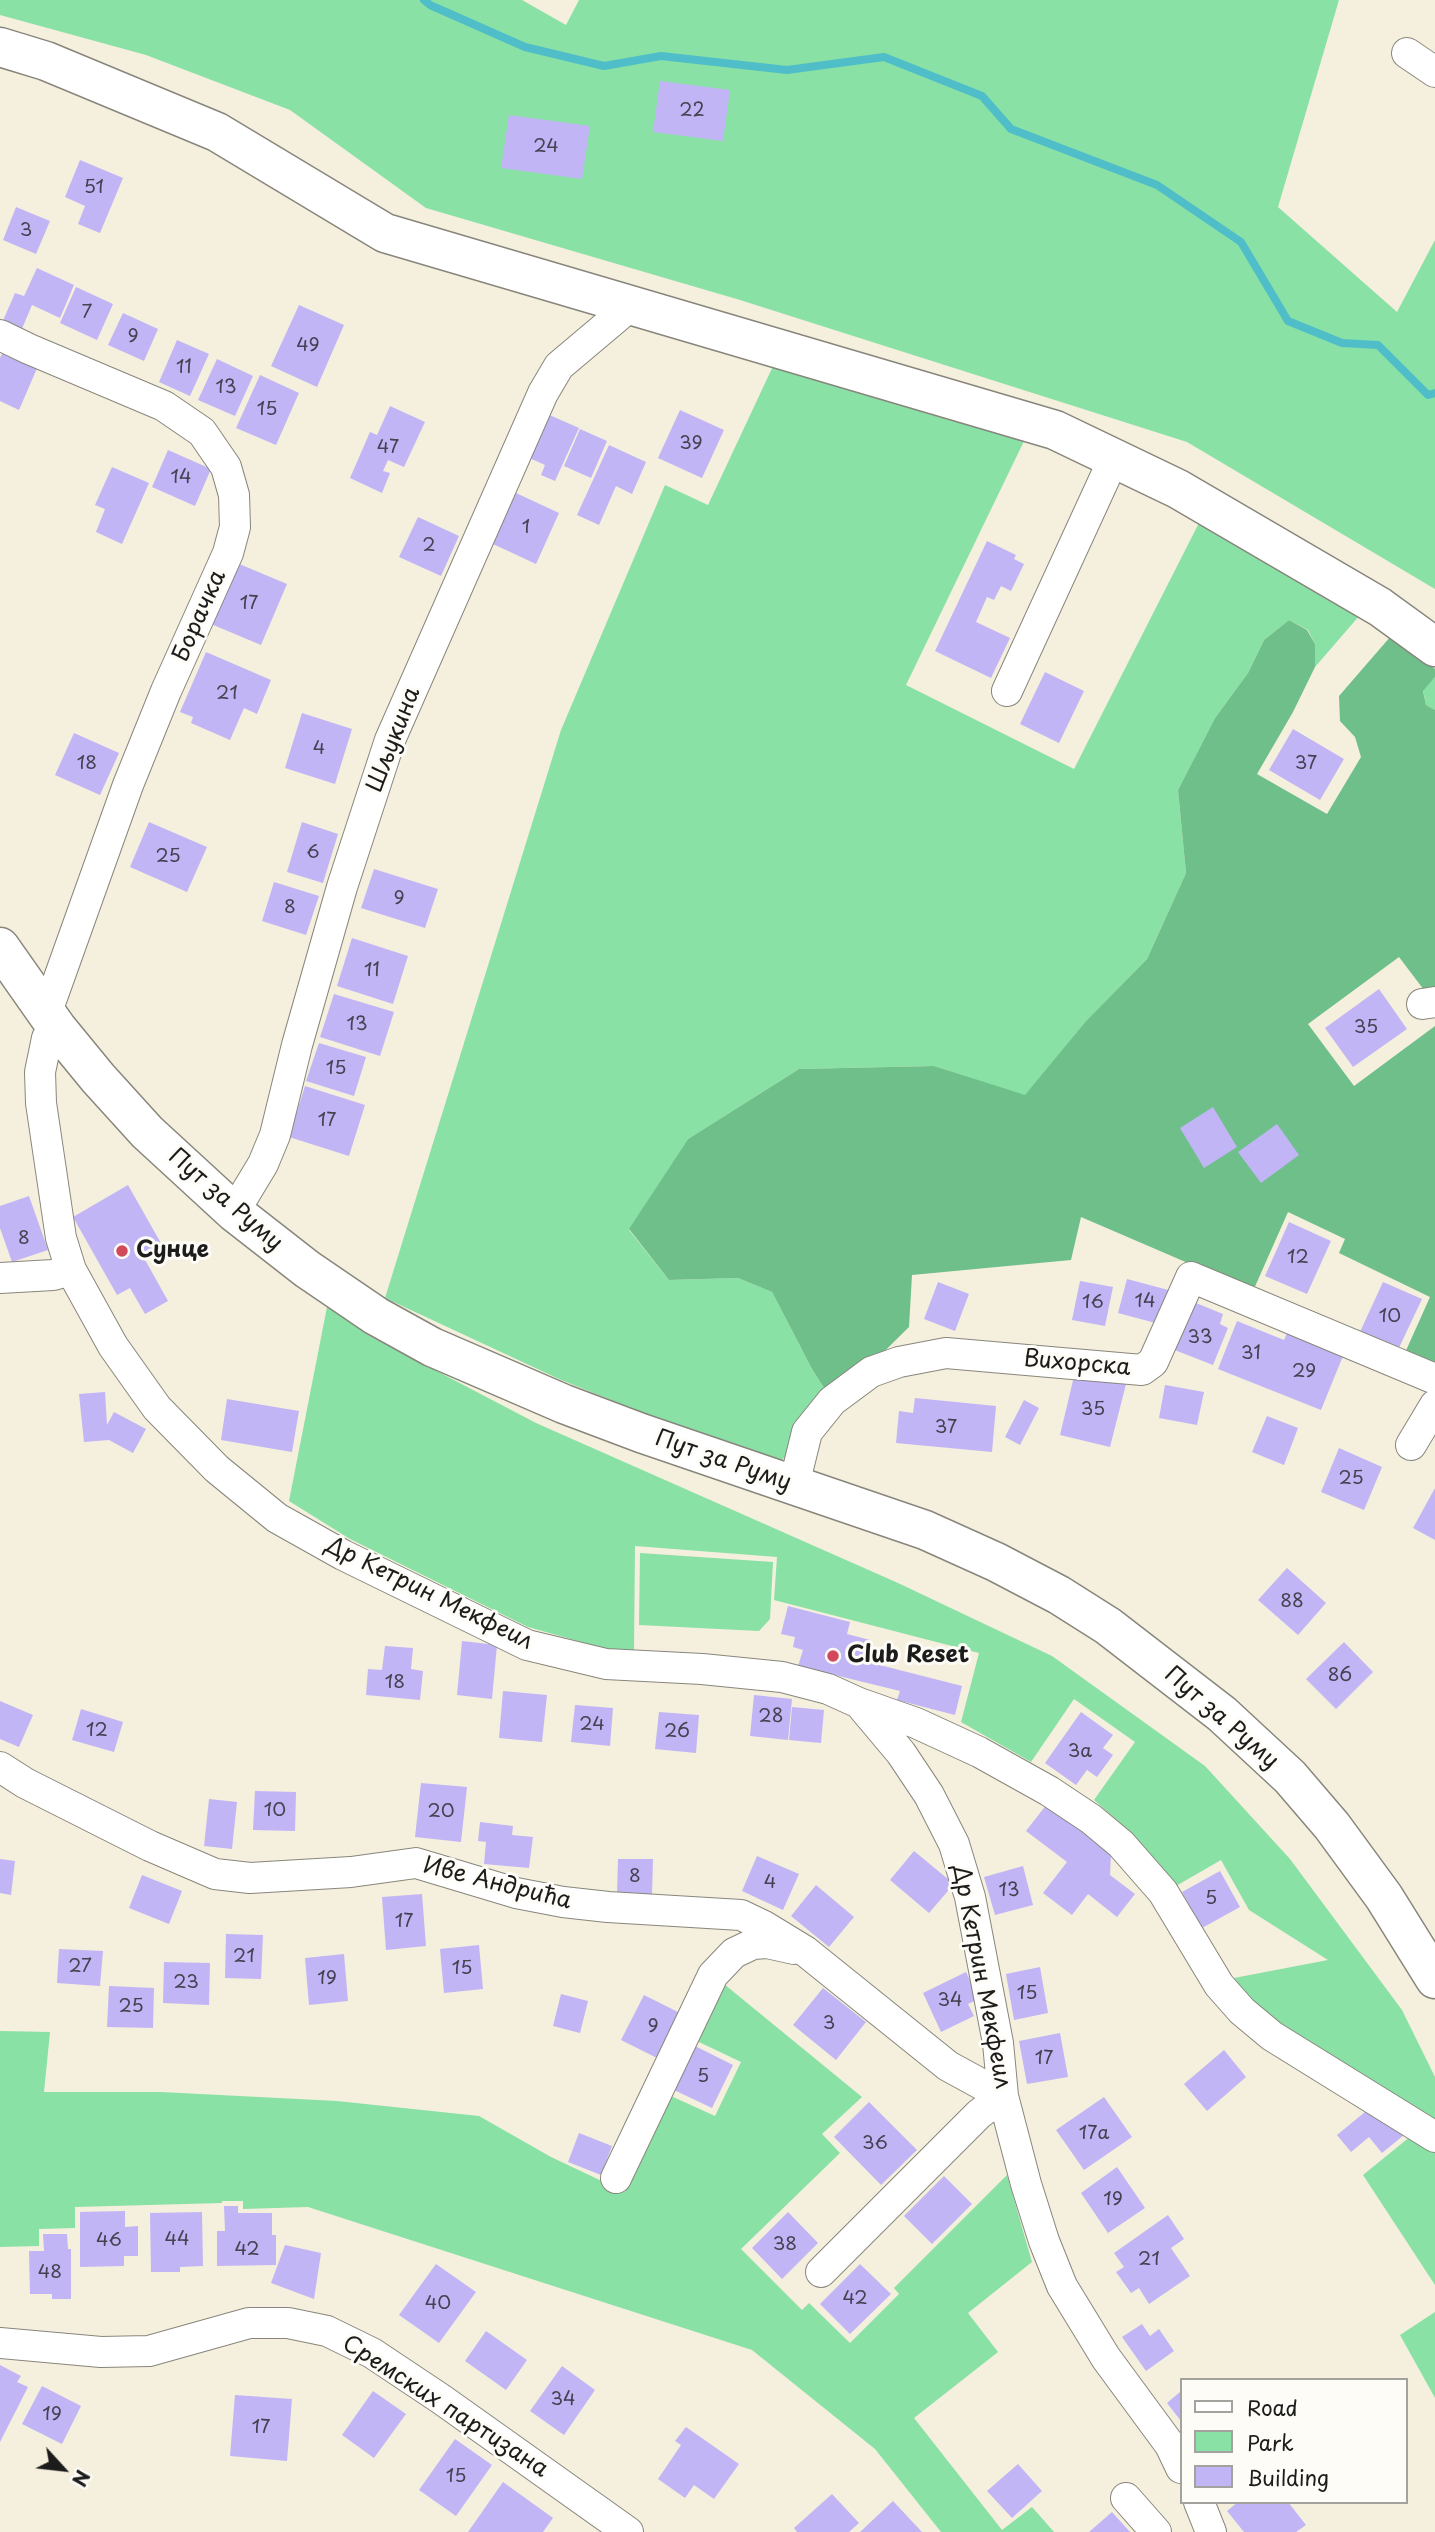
<!DOCTYPE html>
<meta charset="utf-8">
<style>
body{margin:0}
#map{position:relative;width:1435px;height:2532px;overflow:hidden;background:#f5efdd;font-family:"Playpen Sans",sans-serif}
canvas{display:block}
.legend{position:absolute;left:1180px;top:2378px;width:228px;height:126px;box-sizing:border-box;background:#fdfcf7;border:2px solid #a3a29f;margin:0;padding:9px 12px;list-style:none;font-size:21px;color:#1c1c1c}
.legend li{display:flex;align-items:center;gap:14px;height:35px}
.legend b{width:35px;border:2px solid #a3a29f}
.north{position:absolute;left:28px;top:2434px;width:70px;height:70px;-webkit-text-stroke:5px #fdfcf7;paint-order:stroke;rotate:117deg;font-size:19px;font-weight:700;line-height:28px;text-align:center;color:#1c1c1c}
.north::after{content:'';display:block;margin:auto;width:24px;height:32px;background:#1c1c1c;clip-path:polygon(50% 0,100% 100%,50% 72%,0 100%)}
</style>
<div id="map">
<canvas width="1435" height="2532"></canvas>
<ul class="legend">
<li><b style="height:9px;background:#fff"></b>Road</li>
<li><b style="height:19px;background:#89e1a5"></b>Park</li>
<li><b style="height:19px;background:#c2b5f6"></b>Building</li>
</ul>
<div class="north">N</div>
</div>
<script>
const context = document.querySelector('canvas').getContext('2d');
context.lineJoin = 'round';
function fillPath(path, color) { context.fillStyle = color; context.fill(path, 'evenodd'); }
const shape = rows => new Path2D(rows.map(r => 'M' + r).join(''));
function strokePath(path, color, width, dash) { context.strokeStyle = color; context.lineWidth = width; context.lineCap = dash ? 'butt' : 'round'; context.setLineDash(dash || []); context.stroke(path); }
function write(font, color, halo, rows, align = 'center') {
  context.font = font + ' "Playpen Sans",sans-serif'; context.lineWidth = 6; context.setLineDash([]); context.textBaseline = 'middle'; context.strokeStyle = halo; context.fillStyle = color; for (const [text, x, y, turn = 0] of rows) {
    context.save(); context.translate(x, y); context.rotate((+turn || 0) * Math.PI / 180); context.textAlign = isNaN(turn) ? turn : align; if (halo) context.strokeText(text, 0, 0); context.fillText(text, 0, 0); context.restore();
  }
}
fillPath(shape([
 [0,0,522,0,566,25,579,0,1339,0,1278,207,1397,312,1435,240,1435,589,1187,442,740,300,426,208,290,110,146,55,0,15],
 [774,364,1026,437,906,685,1074,769,1201,519,1360,615,1315,667,1315,644,1308,630,1289,620,1264,640,1248,673,1215,718,1178,790,1186,873,1147,959,1086,1021,1025,1096,934,1066,799,1069,688,1139,629,1230,669,1280,738,1278,772,1292,812,1369,833,1402,776,1467,559,1379,385,1298,561,730,665,485,708,505],
 [1435,677,1435,710,1426,705,1423,690],
 [327,1307,368,1335,536,1423,898,1583,1052,1656,1205,1766,1290,1859,1402,2010,1435,2077,1435,2285,1363,2175,1411,2136,1279,2025,1251,1999,1234,1978,1328,1960,1249,1910,1221,1860,1176,1886,1128,1830,1094,1800,1135,1742,1074,1699,1031,1762,961,1722,979,1653,774,1600,777,1557,635,1546,634,1650,606,1649,528,1627,350,1539,289,1501],
 [640,1553,773,1562,770,1619,759,1631,639,1625],
 [724,1984,862,2097,822,2134,840,2153,741,2249,802,2310,809,2303,850,2343,899,2294,894,2288,1007,2175,1032,2262,968,2313,998,2352,914,2418,1002,2530,1032,2507,1054,2532,941,2532,875,2449,752,2350,308,2207,243,2209,243,2201,222,2201,222,2203,75,2207,75,2228,39,2229,39,2246,0,2247,0,2031,50,2032,44,2092,161,2092,337,2101,479,2116,551,2157,625,2192,671,2096,715,2116,741,2062,697,2041],
 [1435,2312,1435,2398,1400,2335]
]), '#89e1a5');
fillPath(shape([
 [1289,620,1307,630,1315,644,1315,667,1293,712,1257,774,1327,814,1361,757,1355,737,1340,721,1339,696,1391,636,1435,669,1435,677,1423,691,1426,705,1435,710,1435,987,1424,990,1399,957,1308,1024,1354,1086,1435,1026,1435,1368,1404,1355,1430,1297,1339,1253,1345,1239,1288,1212,1253,1291,1081,1217,1071,1260,912,1275,909,1327,833,1402,812,1369,772,1292,738,1278,669,1280,629,1229,688,1139,799,1069,934,1066,1025,1095,1086,1021,1147,959,1186,873,1178,790,1215,718,1248,673,1264,640]
]), '#6ebf8a');
strokePath(shape([
 [424,0,430,5,525,47,604,66,661,56,787,70,884,57,982,96,1011,129,1157,185,1241,242,1288,321,1342,343,1378,345,1428,395,1435,393]
]), '#50bec9', 8);
fillPath(shape([
 [660,81,730,90,723,141,653,132],
 [509,115,590,126,582,179,501,168],
 [80,160,123,178,100,233,78,224,85,206,65,197],
 [16,207,50,221,36,254,3,240],
 [37,268,74,285,60,318,32,305,21,331,2,323,15,293,24,296],
 [76,287,113,304,97,340,60,323],
 [299,305,344,325,317,387,271,366],
 [123,313,158,329,144,361,108,345],
 [177,340,209,354,190,396,159,382],
 [3,351,38,366,19,410,0,401,0,358],
 [217,359,253,376,235,416,198,400],
 [260,375,299,393,276,445,236,428],
 [390,406,425,422,404,467,388,460,383,471,390,473,382,493,350,478,370,432,377,435],
 [680,410,724,430,702,478,658,458],
 [545,413,579,428,555,481,541,475,545,465,525,456],
 [580,429,607,441,591,478,564,466],
 [609,445,646,462,632,494,616,486,599,525,577,515],
 [168,450,211,469,195,506,152,487],
 [112,467,149,483,122,544,96,532,105,509,95,505],
 [516,493,559,513,536,564,493,544],
 [418,517,459,536,441,576,399,557],
 [987,541,1016,555,1014,559,1024,564,1011,591,1001,586,994,600,987,597,976,622,1010,638,991,678,935,651],
 [237,563,287,584,261,645,211,624],
 [206,652,271,680,257,714,244,708,230,740,191,723,193,717,180,712],
 [1045,672,1084,691,1059,743,1020,724],
 [302,713,352,729,335,784,285,768],
 [1293,729,1344,759,1320,800,1269,770],
 [74,733,119,753,100,795,55,775],
 [149,822,207,847,187,892,130,867],
 [302,822,338,834,323,883,287,872],
 [374,869,438,889,425,928,361,908],
 [274,882,319,896,306,935,262,921],
 [352,938,408,956,393,1004,337,986],
 [1379,989,1407,1029,1353,1067,1325,1028],
 [334,994,394,1012,380,1056,320,1037],
 [319,1043,366,1057,354,1096,306,1081],
 [305,1086,365,1105,349,1156,289,1137],
 [1213,1107,1237,1147,1204,1168,1180,1128],
 [1277,1124,1299,1155,1261,1183,1238,1152],
 [128,1185,162,1245,143,1256,168,1301,145,1314,130,1288,117,1295,73,1217],
 [29,1196,48,1250,12,1262,0,1228,0,1206],
 [1289,1222,1331,1241,1307,1294,1265,1276],
 [1127,1279,1172,1291,1163,1325,1118,1313],
 [1080,1281,1113,1287,1105,1326,1072,1320],
 [938,1282,969,1294,955,1331,924,1319],
 [1383,1282,1422,1299,1397,1352,1359,1334],
 [1191,1301,1223,1314,1220,1324,1228,1328,1213,1365,1172,1349],
 [1237,1321,1284,1340,1287,1333,1343,1356,1321,1410,1218,1369],
 [1075,1372,1126,1384,1110,1447,1060,1435],
 [1165,1385,1204,1392,1197,1425,1159,1418],
 [105,1392,107,1425,114,1412,146,1429,133,1453,109,1440,84,1442,79,1394],
 [915,1398,996,1406,992,1452,896,1443,899,1411,913,1413],
 [227,1399,299,1411,292,1452,221,1440],
 [1024,1400,1039,1408,1020,1445,1005,1437],
 [1267,1416,1298,1428,1284,1465,1252,1452],
 [1339,1448,1382,1467,1364,1510,1321,1492],
 [1435,1488,1435,1540,1413,1528],
 [1287,1568,1326,1603,1298,1635,1258,1600],
 [788,1606,850,1622,847,1634,870,1640,864,1661,962,1686,955,1715,897,1700,900,1691,798,1666,803,1650,793,1647,795,1637,781,1634],
 [462,1641,497,1645,492,1699,457,1695],
 [1344,1642,1373,1672,1336,1709,1306,1679],
 [385,1646,413,1648,411,1669,423,1671,420,1700,366,1695,368,1669,382,1670],
 [503,1691,547,1695,542,1742,499,1738],
 [754,1695,792,1699,788,1740,750,1736],
 [0,1701,33,1715,19,1747,0,1739],
 [575,1705,613,1708,610,1746,571,1742],
 [792,1707,824,1710,821,1743,789,1740],
 [81,1709,123,1722,114,1752,72,1740],
 [659,1712,699,1715,696,1753,655,1749],
 [1081,1712,1113,1735,1103,1748,1113,1755,1097,1777,1087,1770,1076,1785,1045,1763],
 [421,1783,467,1787,461,1842,415,1837],
 [255,1791,296,1792,295,1831,253,1830],
 [209,1799,237,1802,232,1849,204,1846],
 [1047,1804,1111,1854,1110,1875,1135,1894,1117,1917,1088,1894,1072,1915,1043,1893,1067,1862,1026,1831],
 [480,1822,513,1826,512,1835,533,1837,529,1868,484,1864,486,1842,478,1841],
 [914,1851,954,1884,929,1913,890,1880],
 [757,1856,799,1874,783,1910,742,1891],
 [0,1859,15,1861,11,1895,0,1893],
 [618,1859,653,1859,652,1895,617,1895],
 [1023,1866,1033,1905,995,1915,984,1877],
 [1220,1871,1240,1907,1202,1928,1182,1892],
 [142,1875,182,1891,169,1924,129,1908],
 [816,1885,854,1917,829,1947,791,1916],
 [422,1894,426,1946,386,1950,382,1897],
 [226,1934,263,1935,261,1979,225,1978],
 [479,1945,483,1989,444,1993,440,1949],
 [59,1949,103,1951,100,1986,57,1983],
 [344,1954,348,2001,309,2005,305,1958],
 [164,1962,210,1963,209,2005,163,2003],
 [1040,1967,1048,2013,1014,2020,1006,1974],
 [966,1972,979,1999,968,2004,974,2016,941,2032,923,1993],
 [109,1986,154,1988,153,2028,107,2027],
 [823,1988,866,2022,836,2060,793,2025],
 [561,1994,588,2001,580,2033,553,2026],
 [644,1995,684,2015,661,2060,621,2040],
 [1060,2033,1068,2077,1027,2084,1019,2041],
 [695,2046,733,2065,712,2108,674,2090],
 [1224,2050,1246,2077,1207,2111,1184,2084],
 [1104,2097,1132,2137,1084,2170,1056,2130],
 [869,2102,917,2150,881,2185,834,2137],
 [1371,2107,1385,2124,1391,2119,1404,2135,1382,2153,1369,2137,1351,2152,1337,2135],
 [579,2133,612,2146,601,2175,568,2162],
 [1117,2167,1145,2208,1108,2233,1081,2193],
 [944,2176,972,2204,932,2244,904,2216],
 [224,2206,238,2206,238,2213,272,2213,272,2235,276,2235,276,2265,217,2266,217,2231,225,2231],
 [125,2211,125,2227,138,2226,138,2256,124,2256,124,2266,80,2267,80,2212],
 [202,2212,203,2266,180,2267,180,2272,151,2272,150,2213],
 [788,2212,818,2243,782,2279,752,2248],
 [1168,2215,1184,2239,1171,2248,1190,2276,1149,2304,1139,2288,1131,2293,1116,2272,1124,2267,1114,2253],
 [43,2234,67,2234,68,2249,71,2249,71,2299,52,2299,52,2294,30,2294,29,2251,44,2251],
 [285,2245,321,2253,314,2299,271,2283],
 [436,2264,476,2292,439,2343,399,2315],
 [860,2264,891,2294,850,2334,820,2304],
 [1142,2324,1150,2336,1159,2329,1174,2351,1146,2371,1122,2337],
 [486,2331,527,2360,506,2390,465,2361],
 [0,2365,21,2376,17,2382,28,2387,0,2442],
 [562,2366,595,2390,564,2435,530,2411],
 [42,2386,81,2406,62,2444,22,2424],
 [373,2391,406,2414,374,2458,342,2435],
 [1181,2391,1181,2421,1167,2403],
 [235,2395,292,2399,287,2461,230,2456],
 [686,2427,739,2464,714,2499,694,2485,685,2498,658,2479,681,2445,675,2441],
 [455,2439,492,2465,456,2516,419,2490],
 [1018,2464,1042,2491,1012,2518,987,2491],
 [503,2482,553,2518,543,2532,468,2532],
 [832,2494,859,2523,849,2532,797,2532,794,2528],
 [893,2501,922,2532,860,2532],
 [1238,2502,1288,2502,1306,2525,1296,2532,1244,2532,1227,2511],
 [1112,2512,1130,2532,1089,2532]
]), '#c2b5f6');
const minor = shape([
 [1407,53,1435,72],
 [0,335,29,349,164,406,202,432,226,467,234,495,235,527,228,553,166,691,128,785,54,992,50,1003,44,1010],
 [1007,691,1114,458],
 [1422,1004,1435,1002],
 [57,1028,47,1038,45,1048,40,1072,41,1103,61,1238,71,1270,113,1346,157,1408,217,1469,277,1518,343,1555,527,1645,606,1664,702,1669,782,1677,828,1689,859,1703,901,1753,929,1795,954,1844,970,1897,998,2043,1003,2096,1026,2184,1044,2241,1062,2286,1106,2358,1170,2445,1181,2468],
 [234,1212,263,1164,275,1135,297,1045,342,887,390,740,543,393,559,366,629,307],
 [0,1278,53,1275,71,1270],
 [1411,1445,1435,1405],
 [794,1485,807,1432,832,1401,871,1372,899,1362,946,1353,1142,1370,1153,1362,1191,1277,1435,1379],
 [859,1703,916,1723,979,1752,1049,1791,1091,1819,1121,1844,1163,1892,1219,1985,1242,2011,1272,2036,1435,2137],
 [0,1767,25,1783,150,1846,215,1874,250,1878,351,1872,416,1863,516,1893,563,1902,608,1907,741,1915,764,1926,805,1951,948,2066,1003,2096,979,2114,821,2272],
 [616,2178,713,1975,734,1953,753,1944,767,1943,794,1949],
 [0,2343,101,2352,149,2351,249,2323,288,2323,327,2331,372,2353,441,2399,628,2532],
 [1126,2498,1156,2532],
 [1199,2502,1211,2532]
]);
const major = shape([
 [0,47,46,61,217,132,385,233,1055,430,1178,489,1380,607,1435,647],
 [0,947,57,1028,98,1078,147,1132,234,1212,307,1269,376,1316,432,1347,564,1404,641,1433,925,1530,996,1562,1059,1595,1108,1626,1222,1714,1290,1777,1332,1826,1384,1897,1435,1979]
]);
strokePath(minor, '#88867c', 32);
strokePath(major, '#88867c', 41);
strokePath(minor, '#fff', 30);
strokePath(major, '#fff', 38);
for (const [x, y, r, color] of [
 [122,1251,7,"#d1495b"],
 [833,1656,7,"#d1495b"]
]) { const dot = new Path2D(); dot.arc(x, y, r, 0, 2 * Math.PI); context.fillStyle = color; context.fill(dot); strokePath(dot, '#fdfcf7', 2.5); }
write('19px', '#464252', null, [
 ["22",692,111],
 ["24",546,147],
 ["51",94,188],
 ["3",26,231],
 ["7",87,313],
 ["9",133,337],
 ["49",308,346],
 ["11",184,368],
 ["13",226,388],
 ["15",267,410],
 ["39",691,444],
 ["47",388,448],
 ["14",181,478],
 ["1",526,528],
 ["2",429,546],
 ["17",249,604],
 ["21",227,694],
 ["4",319,749],
 ["18",87,764],
 ["37",1306,764],
 ["6",313,853],
 ["25",168,857],
 ["9",399,899],
 ["8",290,908],
 ["11",372,971],
 ["13",357,1025],
 ["35",1366,1028],
 ["15",336,1069],
 ["17",327,1121],
 ["8",24,1239],
 ["12",1298,1258],
 ["14",1145,1302],
 ["16",1093,1303],
 ["10",1390,1317],
 ["33",1200,1338],
 ["31",1251,1354],
 ["29",1304,1372],
 ["35",1093,1410],
 ["37",946,1428],
 ["25",1351,1479],
 ["88",1292,1602],
 ["86",1340,1676],
 ["18",395,1683],
 ["28",771,1717],
 ["24",592,1725],
 ["12",97,1731],
 ["26",677,1732],
 ["3a",1080,1752],
 ["10",275,1811],
 ["20",441,1812],
 ["8",635,1877],
 ["4",770,1883],
 ["13",1009,1891],
 ["5",1211,1899],
 ["17",404,1922],
 ["21",244,1957],
 ["27",80,1967],
 ["15",462,1969],
 ["19",327,1979],
 ["23",186,1983],
 ["15",1027,1994],
 ["34",950,2001],
 ["25",131,2007],
 ["3",829,2024],
 ["9",653,2027],
 ["17",1044,2059],
 ["5",703,2077],
 ["17a",1094,2134],
 ["36",875,2144],
 ["19",1113,2200],
 ["44",177,2240],
 ["46",109,2241],
 ["38",785,2245],
 ["42",247,2250],
 ["21",1149,2260],
 ["48",50,2273],
 ["42",855,2299],
 ["40",438,2304],
 ["34",563,2400],
 ["19",52,2415],
 ["17",261,2428],
 ["15",456,2477]
]);
write('23px', '#1c1c1c', '#fdfcf7', [
 ["Борачка",200,616,-66],
 ["Шљукина",394,740,-69],
 ["Пут за Руму",225,1200,41],
 ["Вихорска",1077,1364,5],
 ["Пут за Руму",723,1461,19],
 ["Др Кетрин Мекфеил",429,1594,26],
 ["Пут за Руму",1221,1718,41],
 ["Иве Андрића",497,1884,14],
 ["Др Кетрин Мекфеил",981,1977,79],
 ["Сремских партизана",445,2407,33]
]);
write('bold 23px', '#1c1c1c', '#fdfcf7', [
 ["Сунце",136,1251],
 ["Club Reset",847,1656]
], 'left');
</script>
